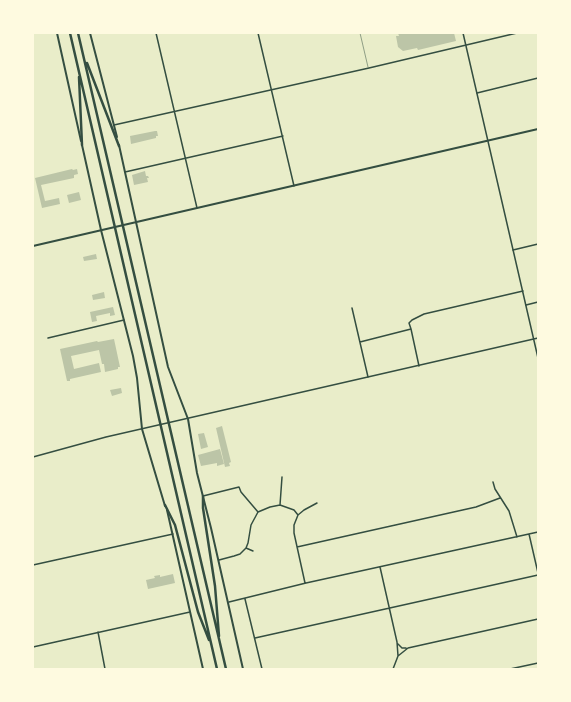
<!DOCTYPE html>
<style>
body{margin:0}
#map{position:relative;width:571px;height:702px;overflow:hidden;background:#e9edc9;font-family:"Asap Condensed",sans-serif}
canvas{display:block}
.frame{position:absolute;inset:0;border:34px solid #fefae0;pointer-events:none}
</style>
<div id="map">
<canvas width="571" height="702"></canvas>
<div class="frame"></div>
</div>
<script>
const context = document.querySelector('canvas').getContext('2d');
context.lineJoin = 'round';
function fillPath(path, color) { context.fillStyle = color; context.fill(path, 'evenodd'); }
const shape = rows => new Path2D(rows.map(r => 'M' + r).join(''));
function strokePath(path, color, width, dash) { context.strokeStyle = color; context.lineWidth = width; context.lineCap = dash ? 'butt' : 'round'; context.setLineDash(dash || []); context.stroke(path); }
fillPath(shape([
 [398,33,454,33,456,41,418,50,417,48,403,51,398,47,396,36,399,36],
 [155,131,157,131,158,136,156,136,156,138,131,144,130,136],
 [72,169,73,170,77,169,78,174,74,175,74,178,41,185,45,201,59,198,60,204,42,208,35,178],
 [145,171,146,176,148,176,149,178,147,178,148,182,134,185,132,175],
 [79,192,81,200,69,203,67,195],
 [96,254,97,259,84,261,83,257],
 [104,292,105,298,93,300,92,295],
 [113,307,115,315,110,316,110,313,96,316,97,321,92,322,90,312],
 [114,339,120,367,118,367,118,369,105,372,104,364,102,364,99,350,71,356,74,369,99,363,101,372,70,379,70,381,67,381,60,349,97,341,98,342],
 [121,388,122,393,112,396,110,390],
 [222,426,231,462,229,463,230,466,225,467,216,428],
 [204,433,208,447,201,449,198,434],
 [220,449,224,464,217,466,217,463,201,466,198,455],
 [173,574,175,583,148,589,146,580,155,578,154,576,160,575,160,577]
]), '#bcc5a7');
strokePath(shape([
 [360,33,368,67]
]), '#344e41', 0.5);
strokePath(shape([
 [156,33,197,208],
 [258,33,294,186],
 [477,93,538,78],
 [114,125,369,68,517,33],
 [125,172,283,136],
 [513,250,538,244],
 [526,305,538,302],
 [352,308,368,377],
 [411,329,419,366],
 [48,338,124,320],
 [360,342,411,329,409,323,412,320,424,314,523,291],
 [493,482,495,489,509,511,517,537],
 [203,496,239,487,241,492,258,512],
 [280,505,282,477],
 [529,534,538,573],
 [297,547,476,507,500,498],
 [246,548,253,551],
 [219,560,234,556,240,554,246,548,248,543,251,525,258,512,270,507,280,505,294,510,298,515],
 [33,565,173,534],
 [380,567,397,642,398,656,393,669],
 [305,583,294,533,294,525,298,515,304,510,317,503],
 [245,599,262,669],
 [229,602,306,583,538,532],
 [98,632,105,669],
 [255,638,538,575],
 [398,644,402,648,406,648],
 [33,647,190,612],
 [398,656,408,648,538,619],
 [510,669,538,663]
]), '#344e41', 1.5);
strokePath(shape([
 [463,33,538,358],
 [33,457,106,437,538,338]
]), '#344e41', 1.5);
strokePath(shape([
 [57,33,81,141],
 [90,33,117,137],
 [82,145,101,230,133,356,137,378,142,429,165,506],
 [119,145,168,367,188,419,197,473,211,528,243,669],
 [33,246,538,129],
 [167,510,203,669]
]), '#344e41', 2);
strokePath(shape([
 [70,33,217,669],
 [78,33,226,669],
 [87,63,119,146],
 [79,77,82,145],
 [203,496,203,508,215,586,219,636],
 [165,505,175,525,198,612,209,640]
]), '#344e41', 2.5);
</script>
